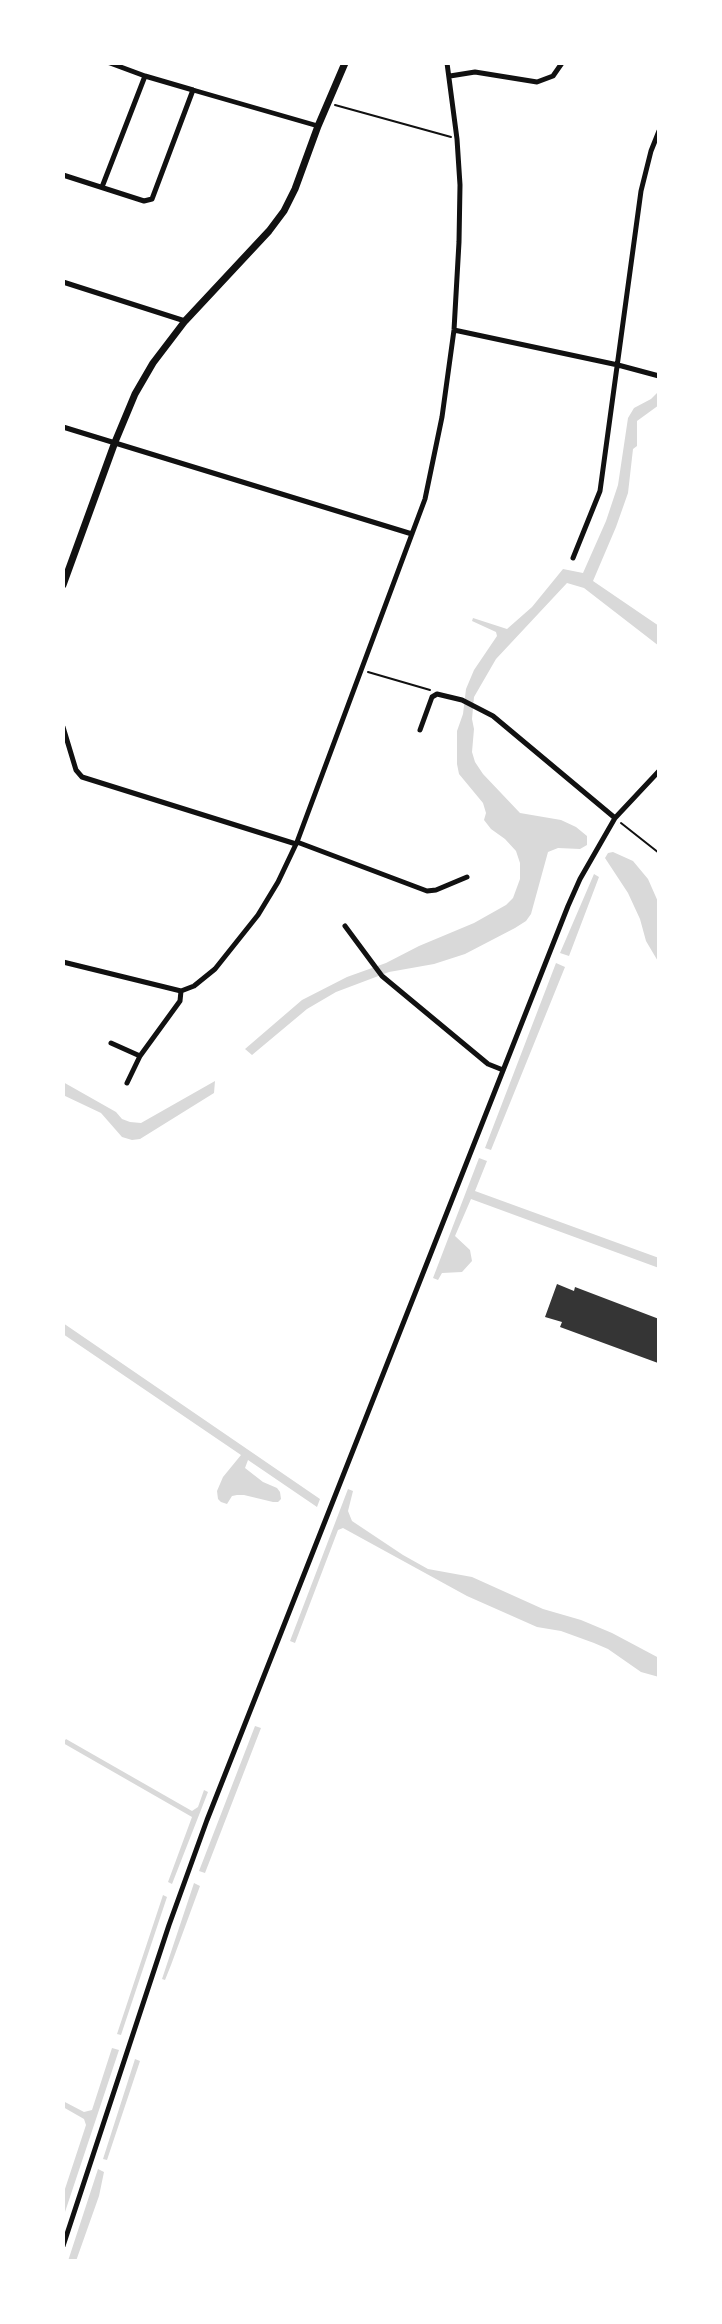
<!DOCTYPE html>
<style>
body{margin:0}
#map{position:relative;width:722px;height:2324px;overflow:hidden;background:#fff;font-family:"Libre Baskerville",serif}
canvas{display:block}
.frame{position:absolute;inset:0;border:65px solid #fff;pointer-events:none}
</style>
<div id="map">
<canvas width="722" height="2324"></canvas>
<div class="frame"></div>
</div>
<script>
const context = document.querySelector('canvas').getContext('2d');
context.lineJoin = 'round';
function fillPath(path, color) { context.fillStyle = color; context.fill(path, 'evenodd'); }
const shape = rows => new Path2D(rows.map(r => 'M' + r).join(''));
function strokePath(path, color, width, dash) { context.strokeStyle = color; context.lineWidth = width; context.lineCap = dash ? 'butt' : 'round'; context.setLineDash(dash || []); context.stroke(path); }
fillPath(shape([
 [659,391,659,405,637,421,637,446,633,449,628,493,616,527,593,581,659,626,659,646,584,588,567,583,496,659,474,697,472,719,474,729,472,752,475,762,483,774,520,813,561,820,576,827,587,836,587,845,580,849,558,848,548,852,531,914,526,921,515,928,465,954,434,964,389,972,336,992,307,1009,252,1055,245,1049,302,1000,347,977,386,963,419,946,474,923,506,905,513,898,520,879,520,863,516,851,505,839,491,829,484,820,486,813,483,803,459,774,457,764,457,731,463,714,466,689,474,670,497,636,496,632,472,621,473,618,507,629,532,607,563,569,583,573,606,521,618,485,628,418,634,408,651,399],
 [613,852,633,861,648,879,659,904,659,963,646,941,640,919,628,893,605,858,608,853],
 [594,874,599,877,569,956,560,953],
 [556,963,565,967,491,1150,485,1148],
 [215,1081,214,1093,140,1139,132,1140,122,1137,101,1113,63,1095,63,1082,116,1112,122,1119,130,1122,141,1123],
 [479,1158,487,1161,475,1191,659,1258,659,1268,471,1199,455,1236,470,1250,472,1261,462,1272,442,1273,438,1280,433,1278],
 [63,1323,320,1499,317,1507,248,1460,245,1468,263,1482,277,1488,280,1492,281,1499,278,1502,273,1502,244,1495,237,1495,232,1496,227,1504,221,1502,218,1499,217,1491,223,1477,241,1455,63,1334],
 [348,1489,353,1491,348,1511,352,1521,403,1555,428,1569,472,1577,543,1609,581,1620,612,1633,659,1658,659,1677,641,1672,608,1649,594,1643,561,1631,537,1627,467,1596,343,1528,338,1530,295,1643,290,1641],
 [255,1726,261,1728,205,1873,199,1871],
 [66,1739,192,1811,198,1807,204,1790,208,1792,172,1884,168,1882,192,1817,63,1743],
 [194,1883,200,1886,171,1965,165,1980,162,1979],
 [163,1895,167,1897,121,2035,117,2034],
 [112,2048,119,2050,63,2218,63,2195,86,2125,84,2119,63,2107,63,2101,84,2112,92,2110],
 [135,2059,140,2061,107,2160,103,2159],
 [98,2169,104,2172,99,2196,76,2261,68,2261]
]), '#d9d9d9');
fillPath(shape([
 [557,1284,574,1291,575,1287,659,1319,658,1363,560,1327,562,1322,545,1317]
]), '#353535');
strokePath(shape([
 [335,105,451,137],
 [368,672,430,690],
 [621,823,659,853]
]), '#111', 2);
strokePath(shape([
 [193,90,318,126]
]), '#111', 4.5);
strokePath(shape([
 [450,76,475,72,537,82,553,76,562,63],
 [63,175,144,201,152,199,193,90,145,76,110,63],
 [102,187,145,76],
 [63,282,185,321],
 [454,330,618,365,659,376],
 [63,427,412,534],
 [573,558,600,491,641,191,651,151,659,131],
 [63,727,76,770,82,777,296,844],
 [420,730,432,697,437,694,462,700,493,716,615,818],
 [297,842,427,891,436,890,467,877],
 [345,926,382,976,488,1064,503,1070],
 [63,962,181,991],
 [181,991,194,986,215,969,258,915,278,882,297,842,425,499,442,417,454,330,459,242,460,185,457,139,447,63],
 [111,1043,140,1056],
 [127,1083,140,1056,180,1001,181,991],
 [63,2246,169,1925,207,1820,568,906,580,879,615,818,659,771]
]), '#111', 5);
strokePath(shape([
 [63,585,115,442,135,394,153,363,185,321,269,231,284,211,295,189,318,126,345,63]
]), '#111', 7);
</script>
